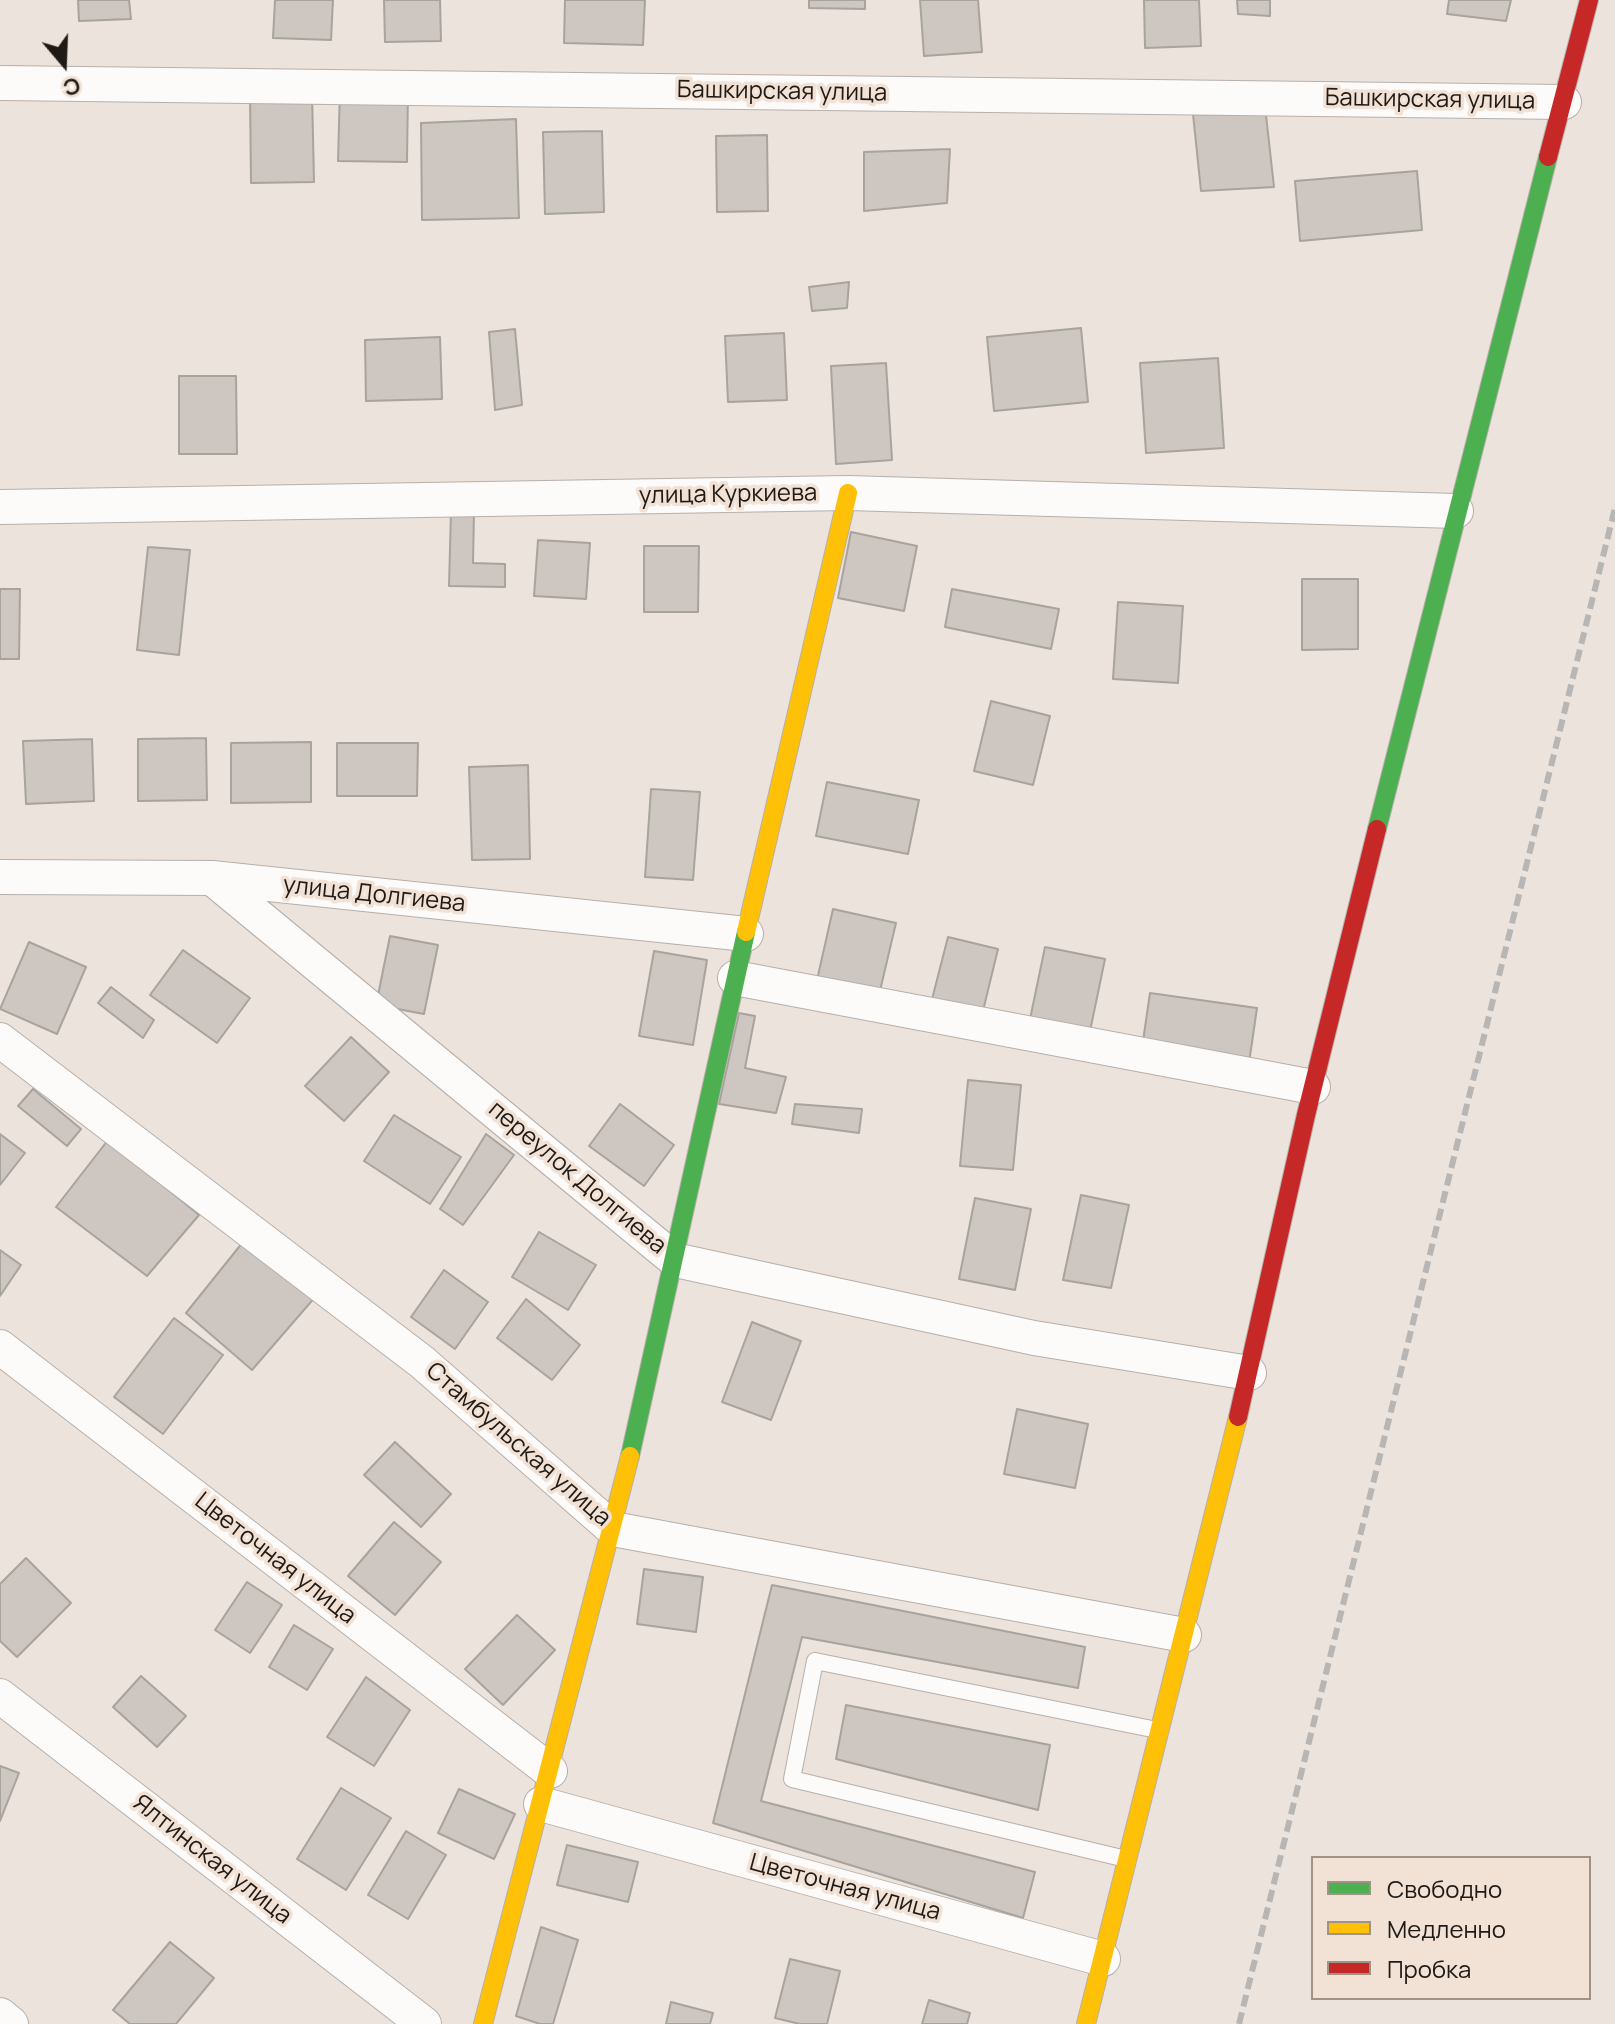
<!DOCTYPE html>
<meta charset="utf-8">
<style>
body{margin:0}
#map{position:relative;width:1615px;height:2024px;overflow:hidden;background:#ece3dc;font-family:Manrope,sans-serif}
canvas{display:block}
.legend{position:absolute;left:1311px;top:1856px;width:280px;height:144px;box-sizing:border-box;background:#f2e2d6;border:2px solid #9e9289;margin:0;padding:10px 14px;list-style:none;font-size:24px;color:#1f1a16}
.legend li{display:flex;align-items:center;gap:16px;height:40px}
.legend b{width:40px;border:2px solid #9e9289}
.north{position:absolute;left:24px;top:24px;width:80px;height:80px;-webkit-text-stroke:6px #f2e2d6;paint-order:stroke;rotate:161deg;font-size:22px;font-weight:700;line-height:32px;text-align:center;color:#1f1a16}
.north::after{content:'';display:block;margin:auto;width:28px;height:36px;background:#1f1a16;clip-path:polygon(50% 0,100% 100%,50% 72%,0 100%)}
</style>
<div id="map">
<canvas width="1615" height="2024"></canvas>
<ul class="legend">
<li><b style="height:10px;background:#4caf50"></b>Свободно</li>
<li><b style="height:10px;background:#ffc107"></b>Медленно</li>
<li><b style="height:10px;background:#c62828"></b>Пробка</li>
</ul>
<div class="north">С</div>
</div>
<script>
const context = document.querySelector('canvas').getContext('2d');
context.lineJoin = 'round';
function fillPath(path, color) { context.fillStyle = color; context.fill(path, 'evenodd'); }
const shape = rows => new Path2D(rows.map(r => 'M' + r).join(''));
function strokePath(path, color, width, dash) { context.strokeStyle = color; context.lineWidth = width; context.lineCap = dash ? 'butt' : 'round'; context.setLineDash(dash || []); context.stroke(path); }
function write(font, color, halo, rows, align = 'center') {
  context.font = font + ' Manrope,sans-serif'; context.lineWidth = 7; context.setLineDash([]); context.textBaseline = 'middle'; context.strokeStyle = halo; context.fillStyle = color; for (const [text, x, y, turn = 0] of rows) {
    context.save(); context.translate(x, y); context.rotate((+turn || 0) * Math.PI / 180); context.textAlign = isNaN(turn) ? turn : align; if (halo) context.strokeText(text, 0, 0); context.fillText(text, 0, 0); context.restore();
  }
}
const building = shape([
 [78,0,129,0,131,19,79,21,78,0],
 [275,0,333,0,331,40,273,38,275,0],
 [384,0,440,0,441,41,385,42,384,0],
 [565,0,645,0,643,45,564,43,565,0],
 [809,0,865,0,865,9,809,8,809,0],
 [920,0,978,0,982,52,924,56,920,0],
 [1144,0,1199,0,1201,46,1145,48,1144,0],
 [1237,0,1270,0,1270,16,1238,14,1237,0],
 [1449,0,1511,0,1506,21,1447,14,1449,0],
 [340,88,408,89,407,162,338,161,340,88],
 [312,92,314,182,251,183,250,93,312,92],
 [1193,114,1266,115,1274,187,1201,191,1193,114],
 [516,119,519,218,422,220,421,123,516,119],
 [602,131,604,212,545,214,543,132,602,131],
 [767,135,768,211,717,212,716,136,767,135],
 [950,149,947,203,864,211,864,152,950,149],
 [1417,171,1422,230,1300,241,1295,181,1417,171],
 [849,282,847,308,812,311,809,287,849,282],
 [1081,328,1088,402,994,411,987,337,1081,328],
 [515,329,522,405,495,410,489,332,515,329],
 [784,333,787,400,728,402,725,336,784,333],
 [440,337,442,399,366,401,365,340,440,337],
 [1218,358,1224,448,1146,453,1140,363,1218,358],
 [886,363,892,460,836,464,831,366,886,363],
 [179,376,236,376,237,454,179,454,179,376],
 [451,511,474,511,473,563,505,564,505,587,449,586,451,511],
 [851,532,917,546,904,611,838,598,851,532],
 [538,540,590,543,586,599,534,596,538,540],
 [644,546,699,546,698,612,644,612,644,546],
 [148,547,190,550,179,655,137,650,148,547],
 [1302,579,1358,579,1358,649,1302,650,1302,579],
 [0,589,20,589,19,659,0,659,0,589],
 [952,589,1059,609,1051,649,945,627,952,589],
 [1118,602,1183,606,1178,683,1113,679,1118,602],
 [991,701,1050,716,1033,785,974,771,991,701],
 [206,738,207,800,138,801,138,739,206,738],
 [92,739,94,801,26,804,23,741,92,739],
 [311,742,311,802,231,803,231,743,311,742],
 [337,743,418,743,417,796,337,796,337,743],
 [528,765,530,859,472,860,469,767,528,765],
 [827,782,919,800,908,854,816,836,827,782],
 [651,789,700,792,693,880,645,877,651,789],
 [833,909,896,923,879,995,817,980,833,909],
 [390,936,438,945,424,1014,376,1005,390,936],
 [948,937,998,949,981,1019,930,1007,948,937],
 [29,942,86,967,57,1034,0,1009,29,942],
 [1045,947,1105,959,1089,1036,1029,1024,1045,947],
 [183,950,250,998,217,1043,150,995,183,950],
 [654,951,707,960,693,1045,639,1036,654,951],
 [111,987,154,1020,143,1038,98,1003,111,987],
 [1150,993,1257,1008,1249,1063,1142,1048,1150,993],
 [739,1013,755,1016,745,1068,786,1077,776,1113,719,1104,739,1013],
 [351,1037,389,1072,344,1121,305,1086,351,1037],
 [968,1080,1021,1085,1013,1170,960,1166,968,1080],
 [33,1089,81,1129,67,1146,18,1106,33,1089],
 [620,1104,674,1145,644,1186,589,1146,620,1104],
 [795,1104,862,1109,859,1133,792,1124,795,1104],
 [394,1115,461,1157,430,1204,364,1161,394,1115],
 [0,1134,25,1153,0,1185,0,1134],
 [486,1134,514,1155,463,1225,440,1209,486,1134],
 [108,1140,199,1215,147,1276,56,1207,108,1140],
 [1081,1195,1129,1205,1111,1288,1063,1280,1081,1195],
 [975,1198,1031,1209,1015,1290,959,1279,975,1198],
 [539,1232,596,1265,568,1310,512,1277,539,1232],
 [243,1242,316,1296,252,1370,186,1313,243,1242],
 [0,1250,21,1265,0,1296,0,1250],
 [444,1270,488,1302,455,1349,411,1317,444,1270],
 [526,1299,580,1345,552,1380,497,1338,526,1299],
 [174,1318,223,1355,163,1434,114,1397,174,1318],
 [752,1322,801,1341,771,1420,722,1402,752,1322],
 [1017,1409,1088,1424,1075,1488,1004,1474,1017,1409],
 [395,1442,451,1494,421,1527,364,1475,395,1442],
 [394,1522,441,1562,395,1615,348,1576,394,1522],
 [26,1558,71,1603,17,1657,0,1641,0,1584,26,1558],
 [644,1569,703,1577,696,1632,637,1624,644,1569],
 [247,1582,282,1605,250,1653,215,1630,247,1582],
 [772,1585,1085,1647,1078,1688,802,1637,761,1801,1035,1872,1023,1918,713,1823,772,1585],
 [517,1615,555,1650,503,1705,465,1669,517,1615],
 [294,1625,333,1649,307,1690,269,1667,294,1625],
 [141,1676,186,1716,157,1747,113,1707,141,1676],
 [366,1677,410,1710,374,1766,327,1737,366,1677],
 [846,1705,1050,1745,1038,1810,836,1759,846,1705],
 [0,1766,19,1773,0,1821,0,1766],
 [341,1788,391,1818,346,1890,297,1859,341,1788],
 [459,1789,515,1814,494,1859,438,1833,459,1789],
 [406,1831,446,1855,408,1919,368,1895,406,1831],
 [567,1845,638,1862,628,1902,557,1885,567,1845],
 [541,1927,578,1940,553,2024,540,2024,516,2016,541,1927],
 [170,1942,214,1978,176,2024,130,2024,113,2010,170,1942],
 [790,1959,840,1971,827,2024,800,2024,775,2018,790,1959],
 [929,2000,970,2013,967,2024,922,2024,929,2000],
 [671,2002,713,2013,710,2024,666,2024,671,2002]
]);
fillPath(building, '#cdc6c1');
strokePath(building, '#a9a39d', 2);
const lane = shape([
 [1126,1859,792,1779,815,1661,1157,1730]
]);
const street = shape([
 [0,83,1564,102],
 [0,507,848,493,1456,511],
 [0,877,212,878,746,934],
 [212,878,675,1260,1034,1338,1249,1373],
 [735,978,1313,1087],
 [0,1040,422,1362,613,1529,1184,1635],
 [0,1347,550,1771],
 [0,1696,424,2024],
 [541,1804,1103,1959],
 [0,2015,11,2024]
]);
const fast = shape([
 [1377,829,1548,157],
 [630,1456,746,932]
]);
const slow = shape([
 [746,932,848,493],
 [483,2024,630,1456],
 [1086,2024,1238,1417]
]);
const jam = shape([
 [1548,157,1589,0],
 [1238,1417,1306,1115,1377,829]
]);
strokePath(lane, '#b7afaa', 18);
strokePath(street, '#b7afaa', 36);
strokePath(fast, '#b7afaa', 20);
strokePath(slow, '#b7afaa', 20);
strokePath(jam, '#b7afaa', 20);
strokePath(lane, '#fcfbfa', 16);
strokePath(street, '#fcfbfa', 34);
strokePath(fast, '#4caf50', 18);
strokePath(slow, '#ffc107', 18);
strokePath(jam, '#c62828', 18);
strokePath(shape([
 [1239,2024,1615,508]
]), '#b7b6b4', 6, [12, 6]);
write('24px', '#1f1a16', '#f2e2d6', [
 ["Башкирская улица",782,92,1],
 ["Башкирская улица",1430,100,1],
 ["улица Куркиева",728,495,-1],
 ["улица Долгиева",374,895,6],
 ["переулок Долгиева",577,1178,40],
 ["Стамбульская улица",518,1445,41],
 ["Цветочная улица",275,1559,38],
 ["Ялтинская улица",212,1860,38],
 ["Цветочная улица",845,1888,15]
]);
</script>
